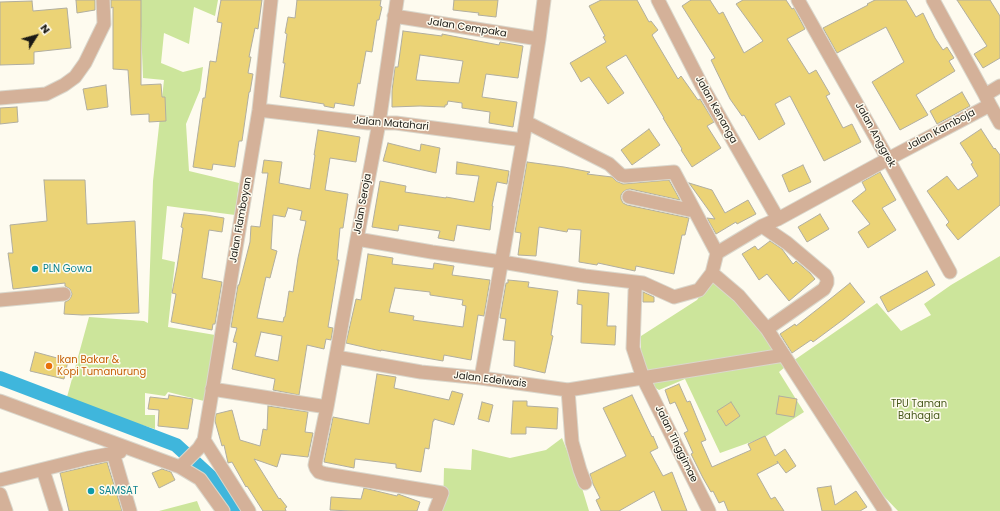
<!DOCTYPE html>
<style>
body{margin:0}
#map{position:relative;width:1000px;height:511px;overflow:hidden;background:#fefbef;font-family:Poppins,sans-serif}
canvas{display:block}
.north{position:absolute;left:16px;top:16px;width:40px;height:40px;-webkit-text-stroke:3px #fefbef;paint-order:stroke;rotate:53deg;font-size:11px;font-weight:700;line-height:16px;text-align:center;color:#1a1914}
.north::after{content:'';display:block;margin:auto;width:14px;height:18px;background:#1a1914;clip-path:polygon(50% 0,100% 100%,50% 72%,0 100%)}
</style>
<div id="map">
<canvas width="1000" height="511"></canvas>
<div class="north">N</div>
</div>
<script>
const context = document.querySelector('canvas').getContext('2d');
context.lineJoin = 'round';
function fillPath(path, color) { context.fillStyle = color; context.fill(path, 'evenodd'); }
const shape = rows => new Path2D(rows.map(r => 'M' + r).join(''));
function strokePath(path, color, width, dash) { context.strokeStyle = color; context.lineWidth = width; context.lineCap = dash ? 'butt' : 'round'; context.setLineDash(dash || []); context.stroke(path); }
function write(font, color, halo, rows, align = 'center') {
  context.font = font + ' Poppins,sans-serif'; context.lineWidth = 3; context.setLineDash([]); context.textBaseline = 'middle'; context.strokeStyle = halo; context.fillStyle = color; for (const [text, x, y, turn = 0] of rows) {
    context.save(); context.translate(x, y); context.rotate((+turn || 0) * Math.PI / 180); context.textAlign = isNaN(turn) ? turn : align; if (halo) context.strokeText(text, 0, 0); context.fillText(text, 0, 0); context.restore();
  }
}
fillPath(shape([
 [140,0,218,0,215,16,194,7,189,44,164,33,161,63,183,72,203,67,200,90,186,124,189,171,239,183,235,215,167,206,162,259,175,262,168,327,215,335,207,391,204,401,168,392,165,396,145,393,145,415,155,415,155,429,132,422,67,397,89,317,144,321,148,323,153,181,164,80,143,78],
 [1000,256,1000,511,898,511,876,488,790,363,779,372,804,412,765,437,720,453,685,379,659,390,654,387,641,370,641,336,697,300,716,273,790,363,877,303,901,331,931,315,924,304,951,285],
 [562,438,582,488,589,511,443,511,444,468,471,470,472,449,510,458,546,450],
 [197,501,201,511,159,511]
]), '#cce59b');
strokePath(shape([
 [0,378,176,445,212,478,234,511]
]), '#3fb6dc', 14);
const building = shape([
 [76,0,95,0,95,10,77,13,76,0],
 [111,0,141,0,141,85,161,84,162,97,165,97,166,121,149,122,149,114,131,115,128,70,113,69,113,7,111,8,111,0],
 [221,0,262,0,258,29,255,28,249,57,251,57,248,73,253,74,250,92,249,92,242,141,239,141,235,167,213,164,212,170,193,167,203,98,205,98,210,61,216,62,222,23,217,22,221,0],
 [297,0,381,0,380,6,382,7,379,20,377,20,372,52,366,51,360,84,358,83,354,106,335,103,334,108,324,106,324,104,280,97,285,63,283,63,287,34,285,33,288,17,295,18,297,0],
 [454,0,498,0,496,17,478,15,479,13,453,10,454,0],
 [601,0,637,0,649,22,651,21,658,30,652,35,678,79,681,76,698,100,700,99,714,122,707,126,721,148,692,167,681,150,682,149,663,118,664,118,626,55,606,67,624,93,608,104,589,77,581,82,570,63,606,42,603,37,605,36,589,6,601,0],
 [691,0,710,0,719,14,723,12,744,53,763,41,736,4,743,0,786,0,792,9,794,8,805,29,787,39,809,74,816,70,830,94,826,96,843,128,852,124,861,142,824,161,790,96,775,104,785,124,759,140,744,115,742,116,730,99,711,60,715,58,682,6,691,0],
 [875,0,906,0,916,17,923,13,935,38,943,50,947,47,954,58,949,61,955,71,916,95,928,115,900,130,872,82,904,62,886,27,837,53,823,28,868,5,867,4,875,0],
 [957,0,990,0,1000,16,1000,58,983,68,974,54,987,46,957,0],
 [32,1,33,11,67,8,71,48,34,52,34,64,0,65,0,2,32,1],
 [403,31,442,36,442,34,499,45,500,42,523,46,518,78,486,74,482,97,517,102,513,127,489,123,490,112,462,108,462,103,448,101,447,105,445,105,445,107,420,106,392,107,392,91,395,67,398,67,403,31],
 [420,55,463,61,459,83,416,80,420,55],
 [106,85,108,107,87,110,83,89,106,85],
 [962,92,970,106,937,124,930,111,962,92],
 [17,107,18,122,0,124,0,108,17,107],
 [649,129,660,145,632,165,621,150,649,129],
 [981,129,994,149,995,148,1000,155,1000,205,958,240,946,225,949,222,927,191,947,176,958,190,978,176,971,164,973,163,960,143,981,129],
 [318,130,360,137,356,162,330,158,325,190,348,194,343,228,340,228,337,260,339,260,328,327,333,328,331,340,326,339,324,349,307,345,299,395,273,390,275,379,232,369,237,343,233,342,237,328,231,327,238,285,239,285,250,242,251,226,260,227,268,173,262,173,264,160,282,162,279,183,310,189,315,155,314,155,318,130],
 [288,208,302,211,300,220,306,221,298,258,293,292,289,291,285,317,284,317,283,322,257,318,266,277,270,278,277,251,271,249,273,215,285,217,288,208],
 [261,332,282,336,278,361,255,356,261,332],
 [388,143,420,151,421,144,440,148,436,173,383,161,388,143],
 [457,162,509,171,507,184,497,182,492,206,493,206,490,230,457,225,454,241,438,238,440,231,399,225,398,231,372,227,380,181,406,186,405,192,446,198,446,197,474,202,479,176,456,174,457,162],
 [527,162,564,167,590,172,587,174,612,177,616,181,623,184,669,180,680,200,630,189,626,190,623,192,621,195,621,199,623,203,627,205,689,218,685,235,682,235,674,274,636,266,635,271,598,263,597,265,579,262,581,230,568,229,567,232,539,227,536,256,518,255,521,233,515,232,527,162],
 [803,165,811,182,789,192,782,175,803,165],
 [880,172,896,200,882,208,896,230,868,248,858,232,870,224,852,201,866,190,862,182,880,172],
 [44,180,85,180,87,224,135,221,139,313,82,315,64,314,65,302,69,300,71,297,72,294,70,289,65,286,65,283,13,289,8,253,13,253,10,225,47,221,44,180],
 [689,183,712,190,725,213,748,200,756,214,737,224,736,222,716,234,707,218,715,219,689,183],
 [184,213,206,215,224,218,222,232,209,230,202,278,222,282,215,324,213,324,212,330,171,322,176,294,172,293,177,267,183,228,181,227,184,213],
 [820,214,829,229,807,242,798,227,820,214],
 [770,241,782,249,793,264,796,261,810,273,815,279,789,301,767,274,759,280,742,254,755,246,758,250,770,241],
 [368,254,393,258,392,264,433,269,434,263,454,266,452,275,490,280,484,316,478,315,471,360,444,355,443,361,381,350,381,351,346,343,356,299,361,300,368,254],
 [395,288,430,292,430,295,463,300,462,305,466,306,463,327,413,320,414,316,389,312,395,288],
 [927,271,935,285,888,312,880,297,927,271],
 [508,280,529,282,528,287,558,291,551,335,553,336,545,373,514,366,515,341,503,340,506,319,500,318,506,283,508,283,508,280],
 [850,283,865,302,844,319,813,342,811,340,792,353,780,334,795,324,796,326,819,308,850,283],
 [578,290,609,293,607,326,616,326,615,345,581,343,582,305,577,304,578,290],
 [643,292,654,297,654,302,643,302,643,292],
 [35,352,68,361,64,379,30,371,35,352],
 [377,374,396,377,394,388,449,400,452,391,463,394,454,425,434,419,434,421,433,421,429,449,425,448,421,472,396,468,396,464,355,459,354,468,324,462,333,417,369,424,377,374],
 [679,384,687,402,690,401,706,440,701,442,712,467,751,450,748,444,765,436,775,456,785,449,796,466,786,473,777,461,778,463,757,474,771,499,775,497,784,511,728,511,724,501,719,503,713,491,711,492,703,478,691,454,693,453,684,433,688,431,675,402,670,404,665,390,679,384],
 [169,395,193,399,188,429,158,426,159,410,148,409,150,397,168,399,169,395],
 [632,395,652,437,653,436,658,448,650,452,663,476,672,472,687,511,662,511,654,491,619,511,601,511,596,500,600,498,593,484,590,474,626,456,603,408,632,395],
 [779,396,797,399,794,417,776,414,779,396],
 [513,401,527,401,527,406,558,408,557,429,526,427,526,434,511,434,513,401],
 [482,402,493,405,489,422,478,419,482,402],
 [731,402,740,416,726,426,717,411,731,402],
 [268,406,308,412,305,432,313,433,308,457,281,454,277,467,254,459,279,499,280,498,287,507,285,508,286,511,262,511,263,511,247,486,246,487,232,462,228,463,224,445,222,446,215,421,216,414,232,410,240,440,260,446,263,429,267,430,268,406],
 [107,462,122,511,69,511,60,473,107,462],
 [162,469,171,472,175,480,159,488,152,473,162,469],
 [831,486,835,505,856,491,867,507,860,511,822,511,817,488,831,486],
 [364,488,397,496,398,494,420,502,417,511,351,511,330,510,331,497,361,499,364,488]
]);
fillPath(building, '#ebd376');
strokePath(building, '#b1ae9f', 1);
const minor = shape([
 [397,0,379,123,357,239,327,407,315,465,316,468,319,472,326,474,442,493,435,511],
 [658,0,702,86,778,219],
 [798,0,888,159,950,272],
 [394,16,539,39],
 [985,95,1000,86],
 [0,98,46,94,64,85,75,77,85,63,104,24,103,0],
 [990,105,1000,123],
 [259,110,368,123,396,123,523,140],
 [526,122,609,164,621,175,625,176,674,172,717,253],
 [629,197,694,211],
 [762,226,787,243,825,275,827,279,827,283,824,289,767,329],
 [357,239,432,252,502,262,585,276,643,283,674,297,699,290,712,273,717,253,762,226,778,219,888,159,990,105,985,95,933,0],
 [712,273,739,296,767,329,885,511],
 [636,283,635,291,633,348,643,378,709,511],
 [0,300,64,294],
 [336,357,421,372,481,378,568,390,784,355],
 [481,378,523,140,539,39,544,0],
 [212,389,327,407],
 [568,390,572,442,580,470,585,483],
 [0,401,180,467,199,448,204,440,259,110,271,0],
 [204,440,249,511],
 [113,453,130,511],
 [180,467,200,479,223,511],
 [43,470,56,511],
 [0,480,88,458,120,452],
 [0,494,6,511]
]);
strokePath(minor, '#dad7cc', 15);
strokePath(minor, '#d4b199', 13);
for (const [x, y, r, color] of [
 [35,269,4,"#0f9aa8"],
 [49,366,4,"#e8710a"],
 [91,491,4,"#0f9aa8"]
]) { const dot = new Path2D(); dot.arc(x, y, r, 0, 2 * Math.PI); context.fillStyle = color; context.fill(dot); strokePath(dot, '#fefbef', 1.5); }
write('10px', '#1a1914', '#fefbef', [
 ["Jalan Cempaka",467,28,9],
 ["Jalan Kenanga",716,110,61],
 ["Jalan Matahari",391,124,5],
 ["Jalan Kamboja",941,130,-28],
 ["Jalan Anggrek",875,135,61],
 ["Jalan Seroja",363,204,-80],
 ["Jalan Flamboyan",241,220,-80],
 ["Jalan Edelwais",490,380,7],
 ["Jalan Tinggimae",676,444,64]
]);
write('10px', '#0d838f', '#fefbef', [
 ["PLN Gowa",43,269],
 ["SAMSAT",99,491]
], 'left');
write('10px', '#c56008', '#fefbef', [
 ["Ikan Bakar &",57,360],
 ["Kopi Tumanurung",57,372]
], 'left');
write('10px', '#495a1d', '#fefbef', [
 ["TPU Taman",919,404],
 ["Bahagia",919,416]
]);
</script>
